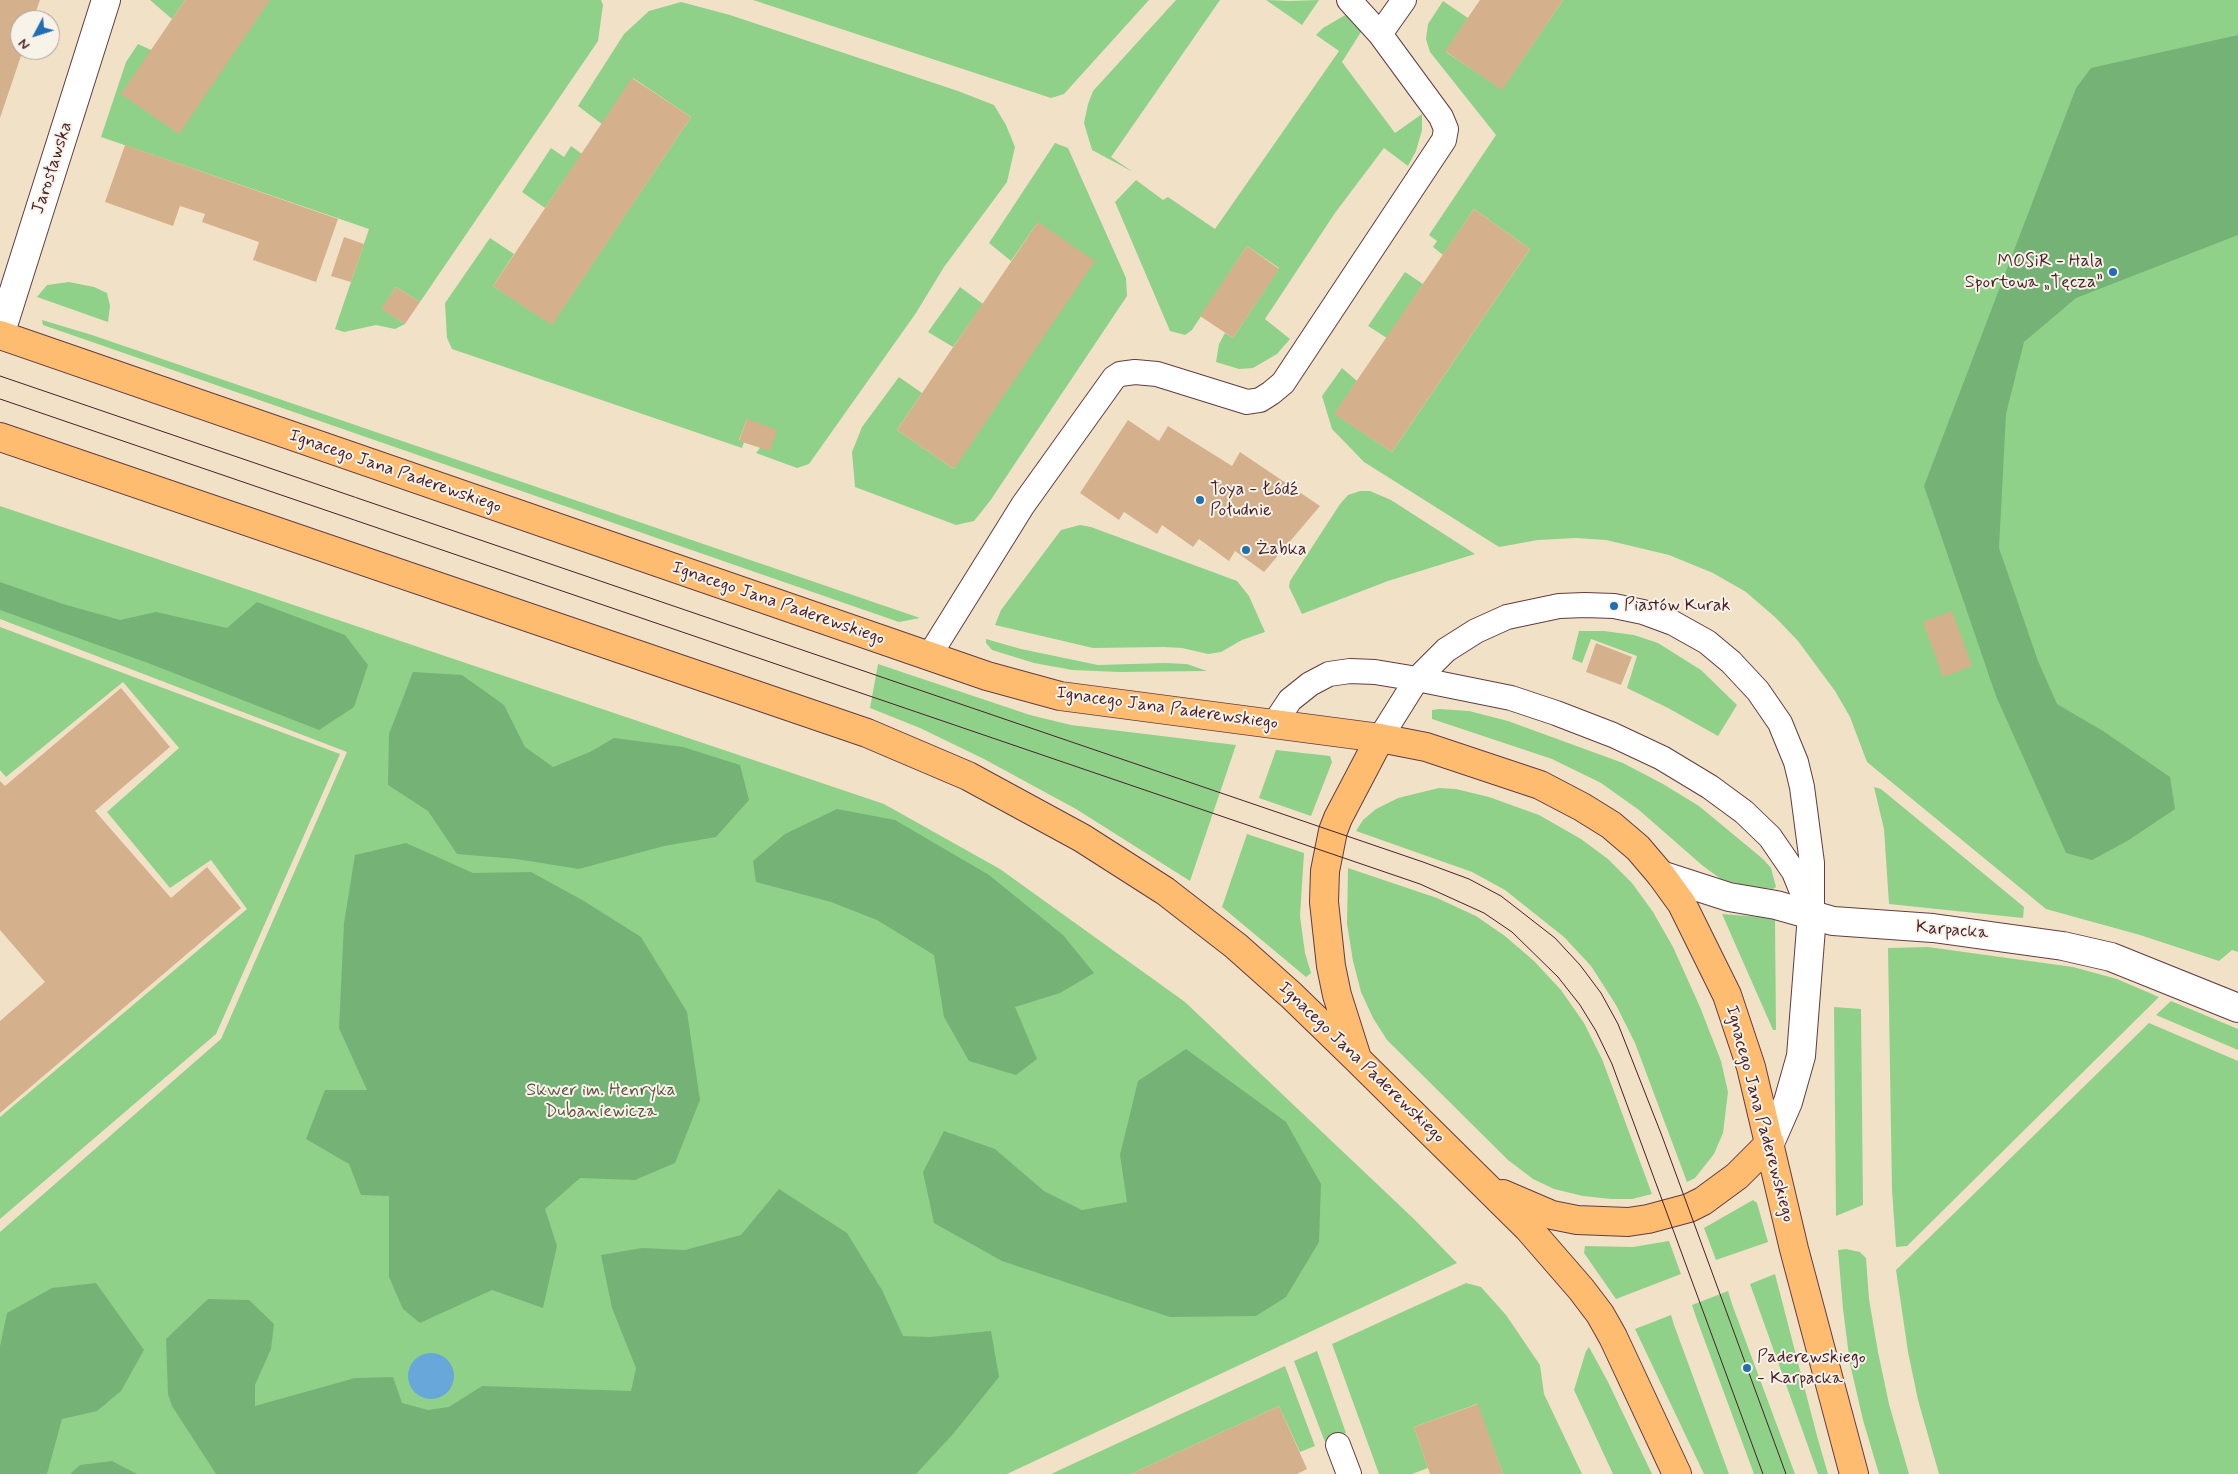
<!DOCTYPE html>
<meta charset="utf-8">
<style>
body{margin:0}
#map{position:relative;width:2238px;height:1474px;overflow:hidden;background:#f1e2c7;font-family:Mynerve,sans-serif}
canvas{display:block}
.north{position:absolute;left:10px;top:10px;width:50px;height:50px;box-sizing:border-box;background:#f7f3e8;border:1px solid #b29e9c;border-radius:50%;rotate:230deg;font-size:14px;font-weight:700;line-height:20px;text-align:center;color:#4a1f2b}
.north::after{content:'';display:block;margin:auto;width:18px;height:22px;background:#1f6fb2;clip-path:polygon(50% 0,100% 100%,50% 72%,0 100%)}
</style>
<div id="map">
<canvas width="2238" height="1474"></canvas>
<div class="north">N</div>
</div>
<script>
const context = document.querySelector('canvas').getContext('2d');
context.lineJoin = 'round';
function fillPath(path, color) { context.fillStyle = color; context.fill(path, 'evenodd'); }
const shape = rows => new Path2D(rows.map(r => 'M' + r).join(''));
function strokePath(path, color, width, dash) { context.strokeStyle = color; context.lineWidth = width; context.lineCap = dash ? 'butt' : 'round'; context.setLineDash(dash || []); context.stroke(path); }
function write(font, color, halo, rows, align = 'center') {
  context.font = font + ' Mynerve,sans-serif'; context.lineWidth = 4; context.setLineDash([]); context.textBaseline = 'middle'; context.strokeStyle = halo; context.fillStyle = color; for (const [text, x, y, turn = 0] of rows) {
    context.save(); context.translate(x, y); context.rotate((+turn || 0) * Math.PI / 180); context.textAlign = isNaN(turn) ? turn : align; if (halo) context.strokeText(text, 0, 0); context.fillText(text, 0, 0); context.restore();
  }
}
fillPath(shape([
 [150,0,185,0,172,19],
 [270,0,601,0,603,5,598,41,420,302,396,287,382,309,405,324,395,329,376,325,344,332,335,329,369,229,101,137,126,62,138,44,151,50],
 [753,0,1149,0,1064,94,1051,98],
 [1176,0,1220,0,1111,157,1133,172,1092,150,1084,123,1088,104,1093,91],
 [1266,0,1290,1,1319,0,1302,25],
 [1563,0,2238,0,2238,952,2232,950,2219,961,2140,935,2046,909,1867,762,1850,717,1835,691,1798,641,1776,618,1746,592,1713,573,1669,555,1606,540,1576,538,1538,540,1499,547,1364,462,1332,429,1322,396,1342,368,1357,381,1335,414,1392,452,1530,249,1474,209,1443,255,1433,247,1437,241,1429,235,1496,135,1430,52,1426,39,1428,24,1443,1,1468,18,1446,52,1502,89],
 [681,2,730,15,958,91,994,105,1006,125,1015,147,1007,182,944,267,916,313,809,464,797,468,756,453,760,448,747,419,739,440,744,442,742,448,452,349,447,338,445,303,490,238,514,254,493,286,552,324,691,117,633,78,602,124,578,106,624,34,649,11],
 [1347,14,1361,32,1342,62,1395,133,1422,114,1422,130,1416,151,1408,166,1384,148,1335,213,1265,319,1290,339,1277,354,1253,368,1239,369,1216,362,1219,344,1225,333,1233,338,1279,268,1247,246,1192,330,1185,335,1170,331,1115,202,1136,180,1163,200,1168,197,1215,229,1339,51,1316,35,1323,28],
 [1055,143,1068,148,1126,278,1127,296,990,501,974,521,956,525,855,487,852,452,862,427,899,377,922,393,897,430,954,469,1038,222,1011,261,989,243],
 [571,146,582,154,545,208,522,192,551,148,564,157],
 [1405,272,1423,284,1387,338,1368,326],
 [69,282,94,287,107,293,110,306,108,322,37,297,47,285],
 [960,287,983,304,953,347,928,332],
 [42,320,92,335,920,618,899,622,43,325],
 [1360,491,1370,491,1391,500,1475,554,1388,581,1302,614,1289,587,1290,581,1340,504,1348,495],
 [0,506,884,804,1000,869,1185,1002,1415,1220,1457,1263,1007,1474,0,1474,0,1232,221,1039,347,752,0,619],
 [1080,525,1091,527,1237,581,1249,596,1265,632,1242,640,1221,652,1208,654,1182,648,1164,647,1093,648,995,625,1001,610,1061,530],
 [0,627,340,754,216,1034,0,1219,0,1117,247,909,211,860,170,888,107,812,179,748,123,682,6,777,0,770],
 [1579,631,1604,631,1634,635,1658,643,1701,670,1737,705,1718,736,1668,708,1627,688,1637,656,1591,639,1582,663,1572,659],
 [986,639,1021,649,1098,665,1165,663,1187,664,1207,671,1119,672,1072,670,1034,663,992,650,986,643],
 [878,664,1030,715,1071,725,1236,745,1190,881,1076,809,984,759,920,728,870,708],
 [1439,709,1469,711,1508,721,1623,763,1663,784,1699,806,1763,859,1771,868,1776,887,1773,889,1749,887,1721,879,1703,866,1639,810,1601,783,1552,759,1432,719,1432,710],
 [1276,750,1330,756,1332,762,1311,816,1259,798],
 [1874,787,1881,789,2024,907,2023,918,1889,904,1884,829],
 [1439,788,1456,789,1489,797,1539,815,1581,839,1608,859,1632,883,1653,912,1673,947,1700,1007,1721,1061,1728,1092,1723,1133,1714,1154,1695,1178,1687,1182,1635,1043,1616,1005,1591,966,1564,937,1505,890,1472,872,1356,831,1363,820,1376,809,1398,798],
 [1247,834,1304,853,1300,916,1305,953,1311,973,1306,977,1222,907],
 [1348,868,1437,898,1476,916,1505,936,1534,961,1561,990,1584,1023,1602,1059,1652,1194,1632,1199,1611,1199,1583,1196,1554,1189,1533,1179,1508,1160,1387,1040,1373,1018,1361,992,1353,961,1347,924],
 [1722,914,1775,918,1776,1030,1773,1030],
 [1928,947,2073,967,2117,979,2159,997,1907,1246,1896,1247,1892,1190,1888,948],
 [2171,1001,2238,1029,2238,1050,2156,1015],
 [1834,1007,1861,1009,1863,1205,1836,1216],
 [2149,1023,2238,1061,2238,1474,1939,1474,1918,1400,1908,1352,1896,1270],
 [1753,1200,1757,1203,1768,1242,1716,1260,1704,1228],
 [1669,1241,1681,1274,1616,1299,1584,1253,1585,1246,1633,1247],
 [1846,1249,1860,1252,1866,1258,1869,1299,1878,1352,1889,1404,1909,1474,1879,1474,1863,1420,1850,1364,1843,1309,1838,1250],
 [1775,1274,1817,1436,1828,1474,1818,1474,1750,1284],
 [1466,1283,1481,1287,1506,1315,1540,1365,1544,1394,1582,1474,1503,1474,1477,1404,1414,1427,1428,1468,1412,1474,1379,1474,1332,1344],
 [1728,1291,1732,1304,1795,1474,1754,1474,1696,1317,1692,1305],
 [1671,1315,1674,1325,1729,1474,1704,1474,1635,1329],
 [1589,1347,1608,1382,1652,1474,1613,1474,1574,1390,1586,1351],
 [1317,1351,1346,1433,1325,1442,1294,1361],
 [1285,1366,1315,1446,1300,1452,1279,1406,1131,1474,1051,1474]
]), '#90d189');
fillPath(shape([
 [2238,35,2238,235,2076,298,2024,342,2006,414,1999,548,2038,661,2057,704,2103,731,2170,777,2175,809,2129,840,2092,860,2066,853,1996,696,1924,486,2076,88,2091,68],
 [0,582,63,604,120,620,156,612,227,628,257,602,345,635,368,665,354,707,319,730,148,663,0,610],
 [413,672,462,675,504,705,525,747,553,767,590,752,614,738,683,747,740,765,749,800,716,837,664,846,579,869,516,859,457,854,428,811,388,785,389,734],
 [837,809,895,820,989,875,1063,935,1094,973,1060,993,1015,1007,1037,1059,1016,1075,969,1061,944,1017,934,955,877,920,831,902,756,882,753,861,785,834],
 [406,843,473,873,531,872,584,901,641,937,687,1012,700,1100,675,1163,635,1180,580,1178,545,1209,557,1246,543,1308,492,1290,420,1323,403,1309,389,1277,389,1196,361,1195,349,1164,306,1139,325,1090,367,1090,339,1028,344,923,355,855],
 [1186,1049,1286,1122,1321,1184,1319,1242,1286,1297,1256,1316,1170,1317,1002,1261,934,1223,923,1172,944,1131,995,1149,1044,1191,1082,1210,1127,1202,1120,1155,1138,1081],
 [779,1189,847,1233,882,1290,903,1336,930,1337,991,1331,999,1377,953,1434,916,1474,216,1474,172,1406,168,1394,166,1339,208,1299,249,1300,274,1324,271,1349,255,1385,255,1406,355,1378,393,1377,402,1403,428,1410,449,1407,482,1386,631,1391,636,1368,612,1308,601,1255,642,1248,685,1250,741,1235],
 [96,1283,144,1350,121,1391,97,1411,62,1419,47,1474,0,1474,0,1346,7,1313,52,1288],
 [112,1461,137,1474,70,1474,80,1465]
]), '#74b375');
fillPath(shape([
 '408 1376a23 23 0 1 1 46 0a23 23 0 1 1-46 0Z'
]), '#68a7da');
fillPath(shape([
 [0,0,40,0,33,20,20,20,20,50,23,50,0,118],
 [185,0,270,0,179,134,121,94],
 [1480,0,1563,0,1502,90,1445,51],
 [632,78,691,117,552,325,493,286],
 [125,145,338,219,316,282,253,260,259,242,202,222,205,214,180,206,173,226,105,202],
 [1474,209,1530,249,1392,452,1334,414],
 [1038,222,1095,261,954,469,897,430],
 [344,237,364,244,351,282,331,276],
 [1247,246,1279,269,1233,338,1200,316],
 [396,287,420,302,405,324,381,309],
 [747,419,777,430,770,451,739,441],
 [1128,420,1159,441,1168,426,1232,466,1240,452,1320,506,1264,572,1235,551,1229,561,1199,539,1193,547,1162,525,1157,534,1124,512,1119,520,1080,493],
 [1952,611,1972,666,1943,677,1923,622],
 [1596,643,1632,657,1621,685,1586,672],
 [121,688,170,747,95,811,171,898,207,867,241,908,0,1113,0,1021,45,982,0,930,0,781,5,786],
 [1478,1404,1503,1474,1430,1474,1414,1427],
 [1279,1406,1307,1469,1297,1474,1131,1474]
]), '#d4b18c');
const service = shape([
 [1380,34,1404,0],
 [929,656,1023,505,1114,378,1120,374,1135,372,1157,374,1247,402,1260,400,1271,393,1283,383,1444,140,1446,129,1441,117,1380,34,1349,0],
 [1274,724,1290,700,1310,684,1329,674,1350,671,1375,672,1417,679,1511,698,1556,713,1613,735,1662,758,1710,787,1744,812,1770,837,1794,872,1807,904],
 [1380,738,1417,679,1446,650,1476,631,1507,617,1559,606,1585,605,1614,606,1643,612,1673,623,1707,642,1731,662,1758,691,1780,723,1796,762,1802,787,1812,863,1812,915],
 [1338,1445,1349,1474]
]);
const minor = shape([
 [0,335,106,0],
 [1661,875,1729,897,1776,905,1833,921,1933,928,2063,946,2111,957,2238,1008],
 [1770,1143,1788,1102,1801,1056,1812,915]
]);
const primary = shape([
 [0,335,987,676,1060,696,1380,738,1426,747,1540,785,1582,807,1611,825,1638,848,1661,875,1682,904,1727,995,1751,1067,1794,1249,1854,1474],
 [0,437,867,733,968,776,1082,838,1165,891,1236,946,1291,995,1357,1059,1528,1228,1581,1289,1600,1314,1613,1337,1677,1474],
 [1356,1055,1337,995,1331,966,1324,902,1325,871,1333,831,1338,818,1380,738],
 [1503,1194,1552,1215,1577,1220,1628,1222,1648,1219,1689,1208,1703,1201,1737,1176,1770,1143]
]);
strokePath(service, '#633c42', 26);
strokePath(minor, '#633c42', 30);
strokePath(primary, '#633c42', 30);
strokePath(service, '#fff', 24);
strokePath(minor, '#fff', 28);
strokePath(primary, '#fdbc70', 28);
strokePath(shape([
 [0,376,1423,862,1469,879,1501,896,1555,938,1580,965,1601,993,1618,1024,1662,1136,1786,1474],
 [0,399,1420,884,1484,913,1512,932,1558,977,1580,1005,1596,1031,1612,1064,1763,1474]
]), '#4a1f2b', 1);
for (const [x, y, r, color] of [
 [2113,272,5,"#1f6fb2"],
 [1200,500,5,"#1f6fb2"],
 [1246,550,5,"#1f6fb2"],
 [1614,606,5,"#1f6fb2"],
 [1747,1368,5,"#1f6fb2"]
]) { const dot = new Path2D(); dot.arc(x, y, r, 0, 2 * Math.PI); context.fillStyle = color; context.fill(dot); strokePath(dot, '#f7f3e8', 2); }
write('18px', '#4a1f2b', '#f7f3e8', [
 ["Jarosławska",53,168,-72],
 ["Ignacego Jana Paderewskiego",395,472,19],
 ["Ignacego Jana Paderewskiego",778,604,19],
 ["Ignacego Jana Paderewskiego",1167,709,8],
 ["Karpacka",1952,931,5],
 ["Ignacego Jana Paderewskiego",1361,1063,44],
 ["Ignacego Jana Paderewskiego",1759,1114,75]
]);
write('18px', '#4a1f2b', '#f7f3e8', [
 ["MOSiR - Hala",2103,262,"right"],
 ["Sportowa „Tęcza”",2103,283,"right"],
 ["Toya - Łódź",1210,490],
 ["Południe",1210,511],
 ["Żabka",1256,550],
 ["Piastów Kurak",1624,606],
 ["Paderewskiego",1757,1358],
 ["- Karpacka",1757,1379]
], 'left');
write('18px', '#5f5447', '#f7f3e8', [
 ["Skwer im. Henryka",601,1091],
 ["Dubaniewicza",601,1112]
]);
</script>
